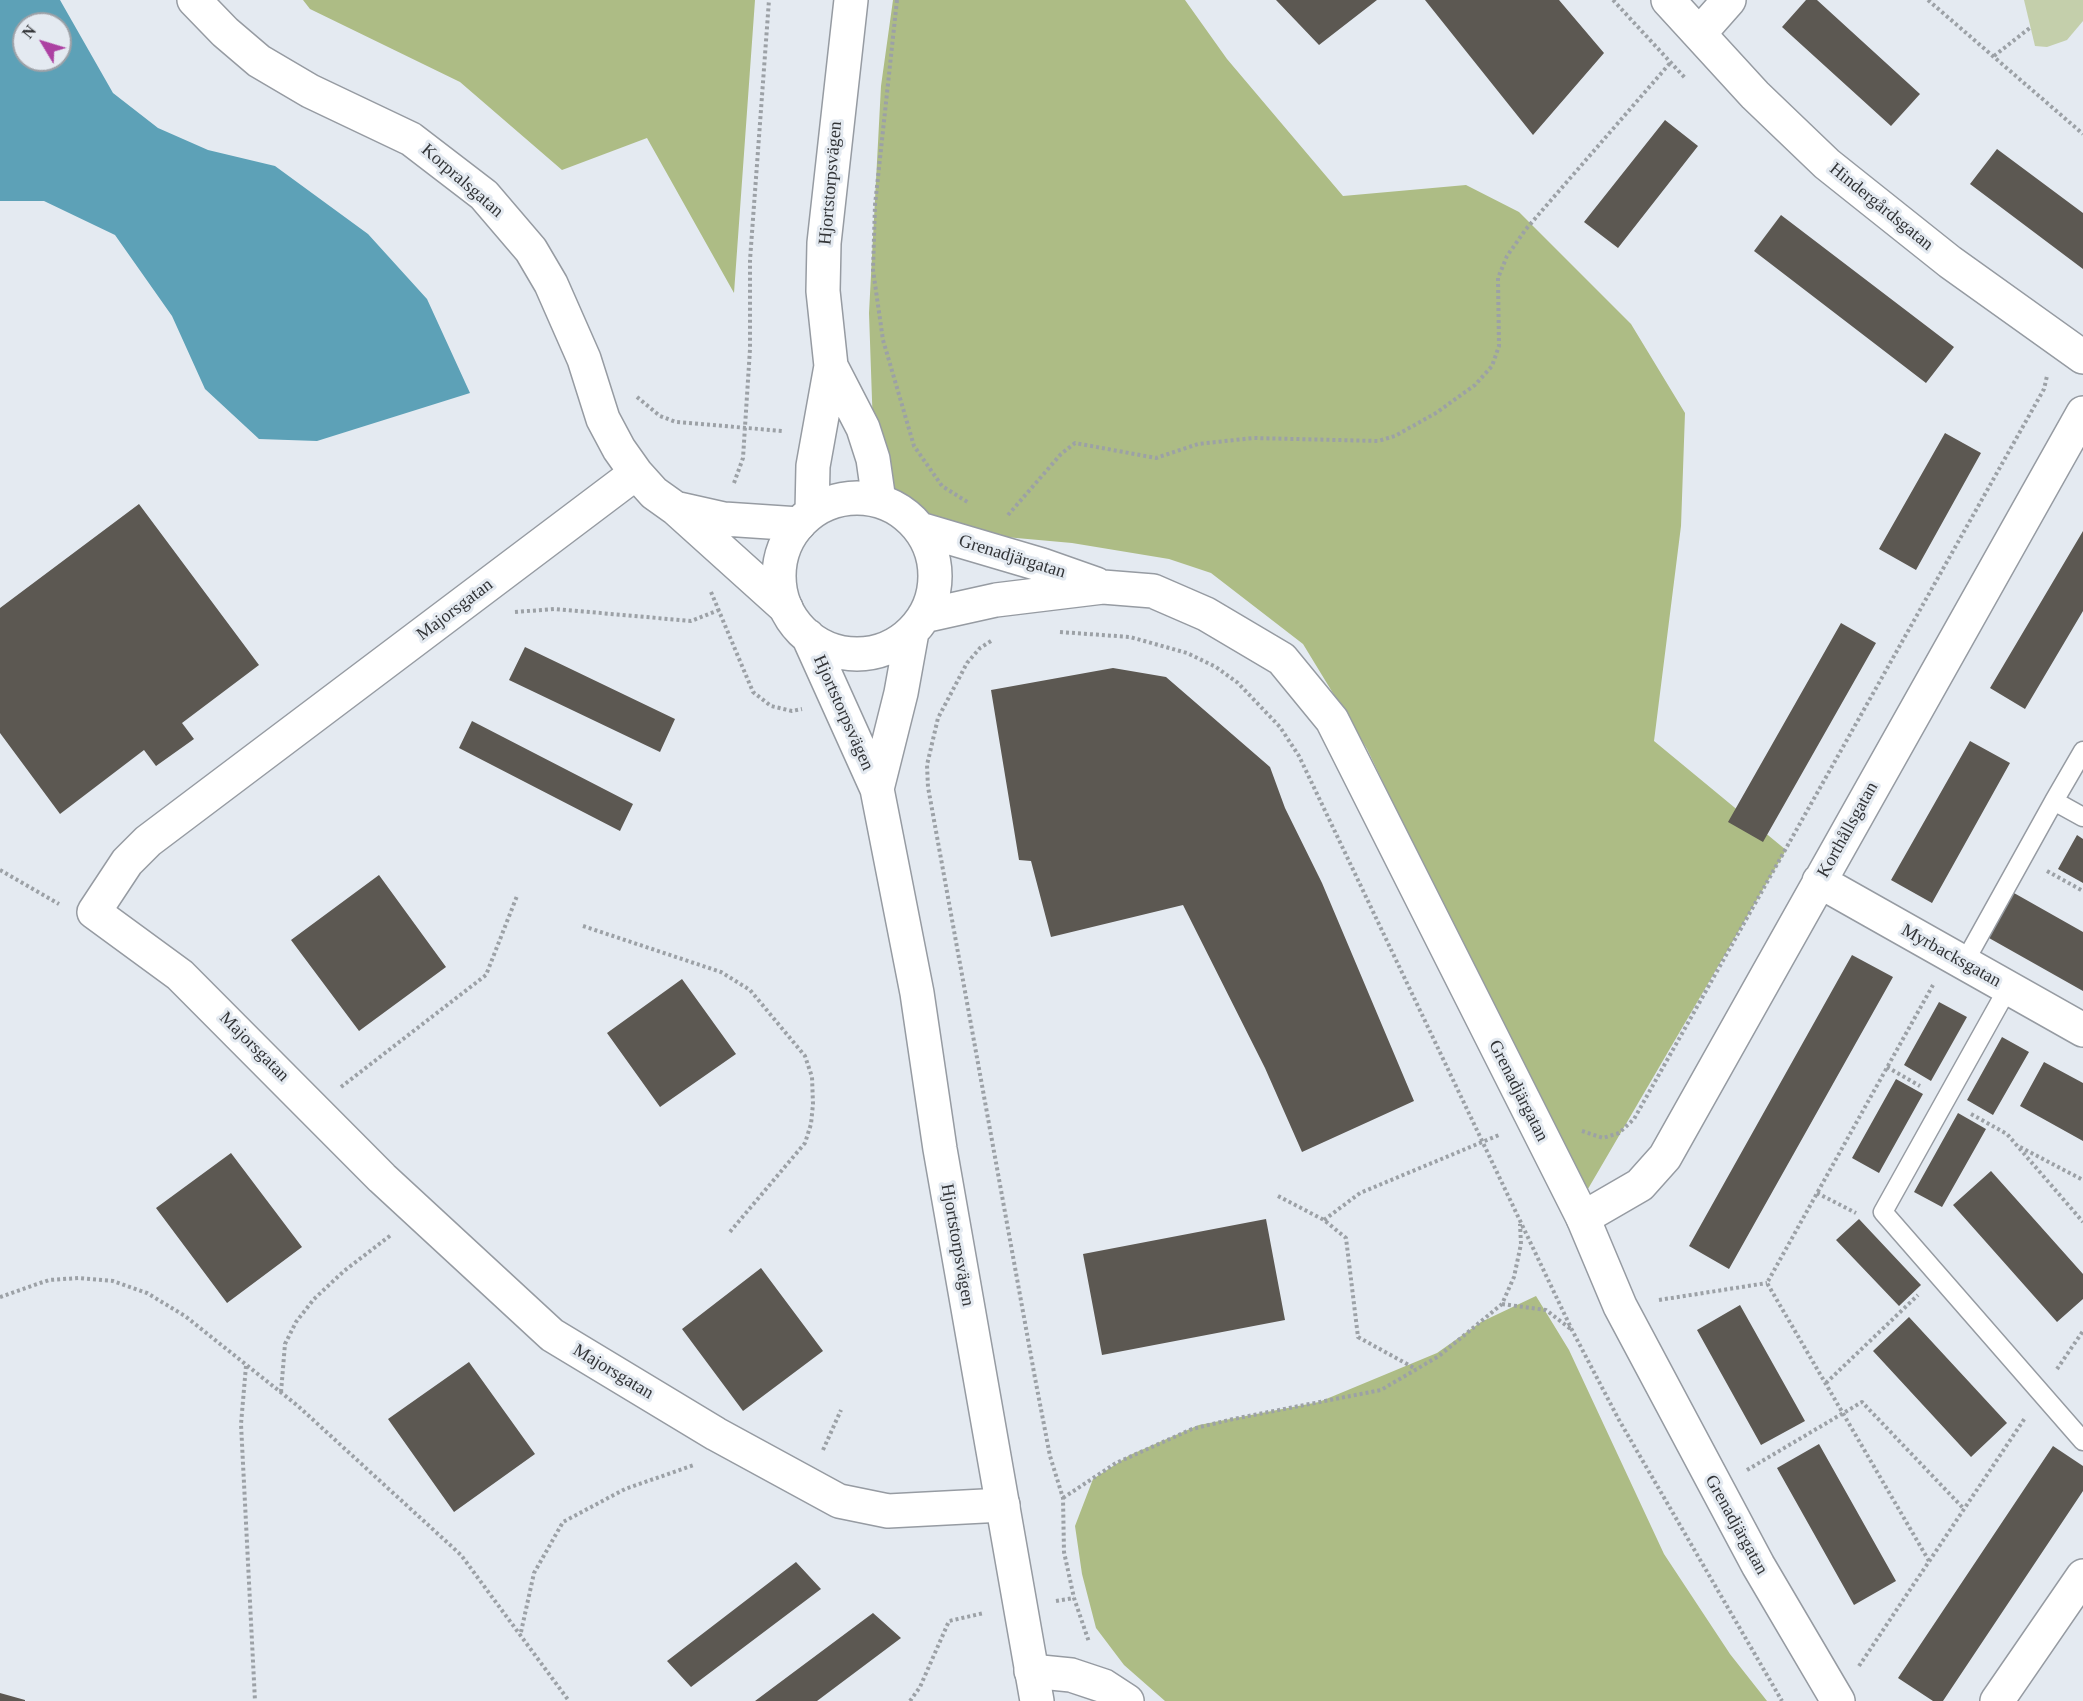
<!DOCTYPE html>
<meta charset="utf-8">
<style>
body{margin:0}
#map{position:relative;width:2083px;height:1701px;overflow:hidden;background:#e4eaf1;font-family:"Times New Roman",serif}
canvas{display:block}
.north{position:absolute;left:12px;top:12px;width:60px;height:60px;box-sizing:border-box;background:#e4eaf1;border:2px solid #9da1a7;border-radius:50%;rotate:308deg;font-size:16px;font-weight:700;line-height:24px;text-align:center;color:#323437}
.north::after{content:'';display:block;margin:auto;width:21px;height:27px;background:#ac41a2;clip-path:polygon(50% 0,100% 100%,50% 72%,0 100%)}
</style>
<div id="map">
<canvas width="2083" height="1701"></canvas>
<div class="north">N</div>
</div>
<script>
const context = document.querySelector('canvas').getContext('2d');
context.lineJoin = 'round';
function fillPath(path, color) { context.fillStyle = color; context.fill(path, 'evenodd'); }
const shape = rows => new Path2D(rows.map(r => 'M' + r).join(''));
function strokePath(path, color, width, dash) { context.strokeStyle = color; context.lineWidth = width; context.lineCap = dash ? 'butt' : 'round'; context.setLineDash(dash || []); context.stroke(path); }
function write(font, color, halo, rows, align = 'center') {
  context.font = font + ' "Times New Roman",serif'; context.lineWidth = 6; context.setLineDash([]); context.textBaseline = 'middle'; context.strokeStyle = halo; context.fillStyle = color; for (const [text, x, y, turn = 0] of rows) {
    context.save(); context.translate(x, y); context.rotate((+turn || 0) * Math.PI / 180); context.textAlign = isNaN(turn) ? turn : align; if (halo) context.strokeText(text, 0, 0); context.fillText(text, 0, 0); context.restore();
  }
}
fillPath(shape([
 [2024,0,2083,0,2083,21,2067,40,2047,47,2035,46]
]), '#c4cfab');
fillPath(shape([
 [303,0,755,0,734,293,647,138,562,170,460,82,310,9],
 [893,0,1185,0,1227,59,1343,196,1466,185,1519,212,1631,324,1685,413,1681,526,1654,741,1786,850,1585,1194,1530,1088,1367,749,1303,644,1211,573,1169,559,1072,543,972,534,911,517,875,486,869,313,881,86],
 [1536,1296,1569,1350,1664,1554,1730,1654,1767,1701,1165,1701,1124,1665,1096,1628,1082,1574,1075,1526,1093,1479,1130,1455,1199,1425,1319,1402,1437,1353,1481,1322]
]), '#adbc85');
fillPath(shape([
 [0,0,60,0,113,93,158,128,208,150,275,166,368,234,427,299,470,393,317,441,259,439,205,389,172,316,115,235,44,201,0,201],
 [24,24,60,24,60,60,24,60]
]), '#5da1b7');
fillPath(shape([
 [1276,0,1377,0,1319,45],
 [1425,0,1559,0,1604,53,1533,135],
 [1806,0,1817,0,1920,94,1891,126,1782,27],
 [1665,120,1698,146,1618,248,1584,222],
 [1997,149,2083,213,2083,269,1970,184],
 [1781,215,1954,347,1926,383,1754,251],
 [1945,433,1981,453,1916,570,1879,549],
 [139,504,259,665,182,723,194,739,156,766,144,750,60,814,0,733,0,608],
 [2083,531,2083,611,2025,709,1990,688],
 [1841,623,1876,643,1763,842,1728,822],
 [525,647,675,719,660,752,509,680],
 [1113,668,1166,677,1270,767,1285,808,1322,883,1414,1101,1302,1152,1265,1068,1183,905,1051,937,1031,861,1019,860,991,690],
 [472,721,633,804,620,831,459,748],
 [1970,741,2010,763,1932,903,1891,880],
 [2077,835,2083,839,2083,883,2058,869],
 [379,875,446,967,359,1031,291,940],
 [2014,893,2083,932,2083,991,1989,938],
 [1852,955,1893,977,1729,1269,1689,1246],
 [682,979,736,1054,660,1107,607,1033],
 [1939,1002,1967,1017,1931,1081,1904,1065],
 [2002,1037,2029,1052,1993,1115,1967,1100],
 [2044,1062,2083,1083,2083,1141,2020,1106],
 [1896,1079,1923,1094,1879,1173,1852,1158],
 [1958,1113,1986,1129,1942,1207,1914,1192],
 [231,1153,302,1247,227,1303,156,1208],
 [1991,1171,2083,1274,2083,1299,2057,1322,1953,1205],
 [1266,1219,1285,1320,1102,1355,1083,1254],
 [1859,1219,1921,1285,1899,1306,1836,1240],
 [761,1268,823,1351,743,1411,682,1329],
 [1740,1305,1805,1421,1761,1445,1697,1330],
 [1909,1317,2007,1423,1971,1457,1873,1351],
 [469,1362,535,1454,454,1512,388,1419],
 [1819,1444,1896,1581,1854,1605,1777,1468],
 [2053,1446,2083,1466,2083,1491,1943,1701,1933,1701,1898,1678],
 [796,1562,821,1589,691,1687,667,1661],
 [873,1613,901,1638,817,1701,755,1701],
 [0,1693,25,1700,25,1701,0,1701]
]), '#5c5852');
const service = shape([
 [2054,801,2083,751],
 [1964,963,2054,801,2083,817],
 [2008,988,1883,1212,2083,1441]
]);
const minor = shape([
 [194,0,225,32,259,61,310,91,411,139,484,195,531,250,551,284,584,359,603,419,619,449,636,473,654,493,675,508,786,608],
 [1668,0,1755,95,1827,164,1950,262,2083,357],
 [1699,34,1729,0],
 [636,473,148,841,127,862,94,912,180,975,382,1178,552,1335,716,1434,839,1501,888,1511,1003,1505],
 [675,508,724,519,799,524],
 [1819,881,2083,1030],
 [1583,1218,1640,1185,1665,1157,2083,413],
 [1031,1671,1071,1675,1104,1686,1127,1701],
 [1997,1701,2083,1576]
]);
const tertiary = shape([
 [831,366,863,428,873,459,879,501],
 '779 576a78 78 0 1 1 156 0a78 78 0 1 1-156 0Z',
 [812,512,813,466,831,366,823,291,824,243,851,0],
 [920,529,1042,565,1096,584],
 [924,616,996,600,1103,587,1153,591,1206,614,1282,659,1332,720,1583,1218,1620,1306,1758,1565,1838,1701],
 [808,636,877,789,917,993,940,1149,1037,1701],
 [877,789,901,693,912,632]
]);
strokePath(service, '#969ba2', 21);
strokePath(minor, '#969ba2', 36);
strokePath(tertiary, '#969ba2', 36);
strokePath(shape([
 [897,0,875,205,873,270,883,340,914,446,942,486,969,503],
 [1613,0,1686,79],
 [1928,0,2083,134],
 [1994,56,2031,27],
 [637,397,660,416,676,422,783,431],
 [734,483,743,458,750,349,750,260,769,0],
 [1008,515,1061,454,1075,443,1156,458,1198,444,1253,438,1378,441,1395,436,1436,413,1475,385,1492,366,1499,346,1498,278,1507,256,1526,229,1671,62],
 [711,592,753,692,771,706,792,711,802,709],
 [515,612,555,609,691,621,719,610],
 [1060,632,1130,637,1187,653,1216,667,1238,683,1280,727,1299,756,1572,1330,1619,1420,1782,1701],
 [991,641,980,648,967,663,938,718,927,765,928,787,1035,1378,1050,1456,1063,1498,1064,1552,1074,1598,1089,1642],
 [0,870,59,904],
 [2047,871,2083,891],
 [583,926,721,972,750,990,805,1056,812,1077,813,1104,811,1124,805,1143,729,1233],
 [1887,1067,1920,1086],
 [341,1087,486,975,517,896],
 [1971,1114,2007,1134,2083,1222],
 [1582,1131,1603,1138,1619,1133,1634,1119,2044,389,2047,376],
 [2020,1147,2083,1180],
 [1817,1193,1856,1213],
 [1278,1196,1324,1220,1346,1238,1358,1337,1416,1369],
 [1324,1220,1360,1193,1499,1135],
 [0,1297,49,1280,79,1278,113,1281,147,1293,185,1316,298,1406,461,1555,569,1701],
 [1659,1300,1767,1283],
 [1502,1304,1546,1310,1572,1330],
 [246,1366,241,1424,255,1701],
 [2057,1369,2083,1331],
 [1826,1383,1918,1295],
 [281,1392,285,1344,296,1322,314,1299,344,1271,391,1235],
 [823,1450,841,1410],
 [1747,1470,1862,1402,1964,1509],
 [1063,1498,1116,1463,1192,1429,1233,1419,1381,1390,1439,1356,1502,1304,1514,1277,1521,1244,1520,1224],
 [1929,1561,1767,1283,1933,985],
 [1056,1601,1074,1598],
 [521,1632,534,1573,563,1522,625,1489,694,1465],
 [1859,1666,2025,1418],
 [910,1701,920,1687,949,1621,984,1613]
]), '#9ca1a6', 4, [3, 3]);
strokePath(service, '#fff', 18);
strokePath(minor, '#fff', 33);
strokePath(tertiary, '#fff', 33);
write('18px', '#323437', '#e4eaf1', [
 ["Korpralsgatan",462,181,41],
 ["Hjortstorpsvägen",831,183,-85],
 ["Hindergårdsgatan",1881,207,39],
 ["Grenadjärgatan",1012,557,17],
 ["Majorsgatan",455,610,-37],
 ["Hjortstorpsvägen",843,713,66],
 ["Korthållsgatan",1848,830,-61],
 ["Myrbacksgatan",1951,956,29],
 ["Majorsgatan",254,1047,45],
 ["Grenadjärgatan",1518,1091,63],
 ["Hjortstorpsvägen",957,1245,80],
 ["Majorsgatan",613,1372,31],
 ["Grenadjärgatan",1736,1525,61]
]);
</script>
